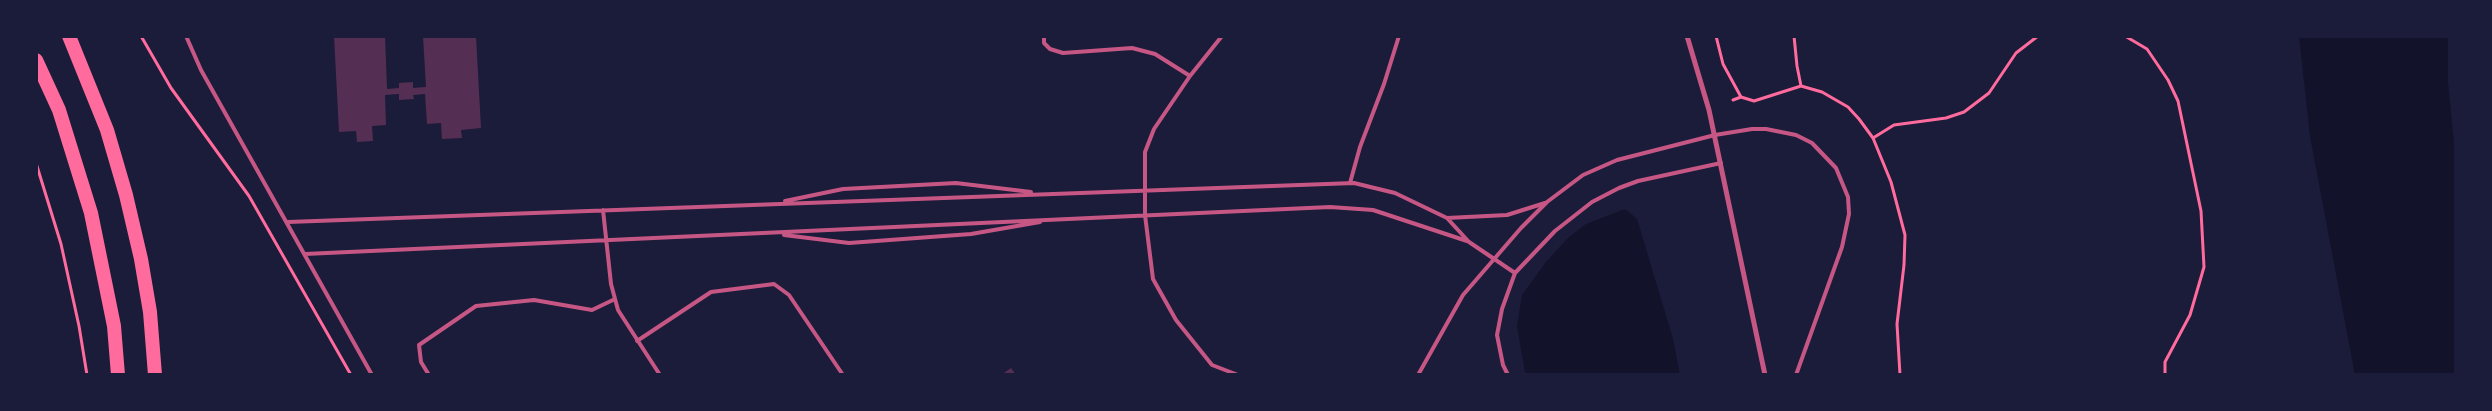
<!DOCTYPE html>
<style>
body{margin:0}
#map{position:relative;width:2492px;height:411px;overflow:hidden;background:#1b1b3a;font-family:"PT Serif",serif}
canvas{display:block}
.frame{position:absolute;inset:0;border:38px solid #1b1b3a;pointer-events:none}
</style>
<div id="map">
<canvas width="2492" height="411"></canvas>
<div class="frame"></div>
</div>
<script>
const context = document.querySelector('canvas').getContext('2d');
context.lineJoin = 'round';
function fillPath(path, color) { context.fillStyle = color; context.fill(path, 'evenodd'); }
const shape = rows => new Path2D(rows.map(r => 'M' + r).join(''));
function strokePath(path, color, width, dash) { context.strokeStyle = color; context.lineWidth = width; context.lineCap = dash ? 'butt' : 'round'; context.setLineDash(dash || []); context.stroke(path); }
fillPath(shape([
 [2299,36,2448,36,2448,82,2456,163,2456,375,2355,375,2310,136],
 [1625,209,1637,219,1673,339,1680,375,1528,375,1525,372,1517,326,1522,295,1546,262,1568,238,1586,224]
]), '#12122b');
fillPath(shape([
 [334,36,385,36,387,89,399,88,399,83,413,82,413,88,426,87,423,36,476,36,481,128,461,130,462,138,442,139,441,123,427,124,425,94,413,95,414,99,399,100,399,94,385,95,386,125,372,126,373,141,357,142,356,131,339,132],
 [1011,368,1016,375,1001,375]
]), '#542f53');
strokePath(shape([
 [141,36,171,88,249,196,351,375],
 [1716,36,1723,64,1741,97,1754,101,1801,86,1822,92,1848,107,1859,119,1873,138,1891,182,1905,235,1904,265,1897,324,1900,375],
 [1794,36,1797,66,1801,86],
 [2125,36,2147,49,2168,80,2178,101,2201,211,2204,267,2190,315,2165,362,2165,375],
 [1733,100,1741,97],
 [1873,138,1894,125,1946,118,1964,112,1989,93,2016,53,2038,36],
 [36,163,61,244,79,326,87,375]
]), '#ff6b9d', 3);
strokePath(shape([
 [186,36,201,70,372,375],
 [1044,36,1044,43,1050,49,1063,53,1132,48,1155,54,1190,76,1154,129,1145,152,1145,215,1153,279,1176,320,1212,365,1238,375],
 [1190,76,1222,36],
 [1350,183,1360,147,1384,84,1399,36],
 [785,201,843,189,956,183,1031,192],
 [603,210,611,284,618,310,660,375],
 [1447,218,1507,215,1545,203],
 [288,222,1354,183,1395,193,1447,218,1469,242,1515,273],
 [784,235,849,243,971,234,1040,222],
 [305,254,1330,207,1373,210,1467,241],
 [637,341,711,292,774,284,789,295,843,375],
 [429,375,421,362,419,345,476,306,534,300,592,310,615,299],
 [1418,375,1463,295,1521,228,1547,202,1583,175,1617,160,1715,135,1752,129,1766,129,1796,135,1812,143,1836,168,1848,197,1849,214,1842,247,1796,375],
 [1508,375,1503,365,1497,335,1502,309,1515,273,1555,231,1592,202,1619,188,1638,181,1721,163]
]), '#c65784', 4);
strokePath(shape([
 [1687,36,1709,110,1765,375]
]), '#c65784', 5);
strokePath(shape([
 [69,36,107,130,126,195,141,259,150,312,155,375],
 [36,60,59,110,91,213,114,326,118,375]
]), '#ff6b9d', 14);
</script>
